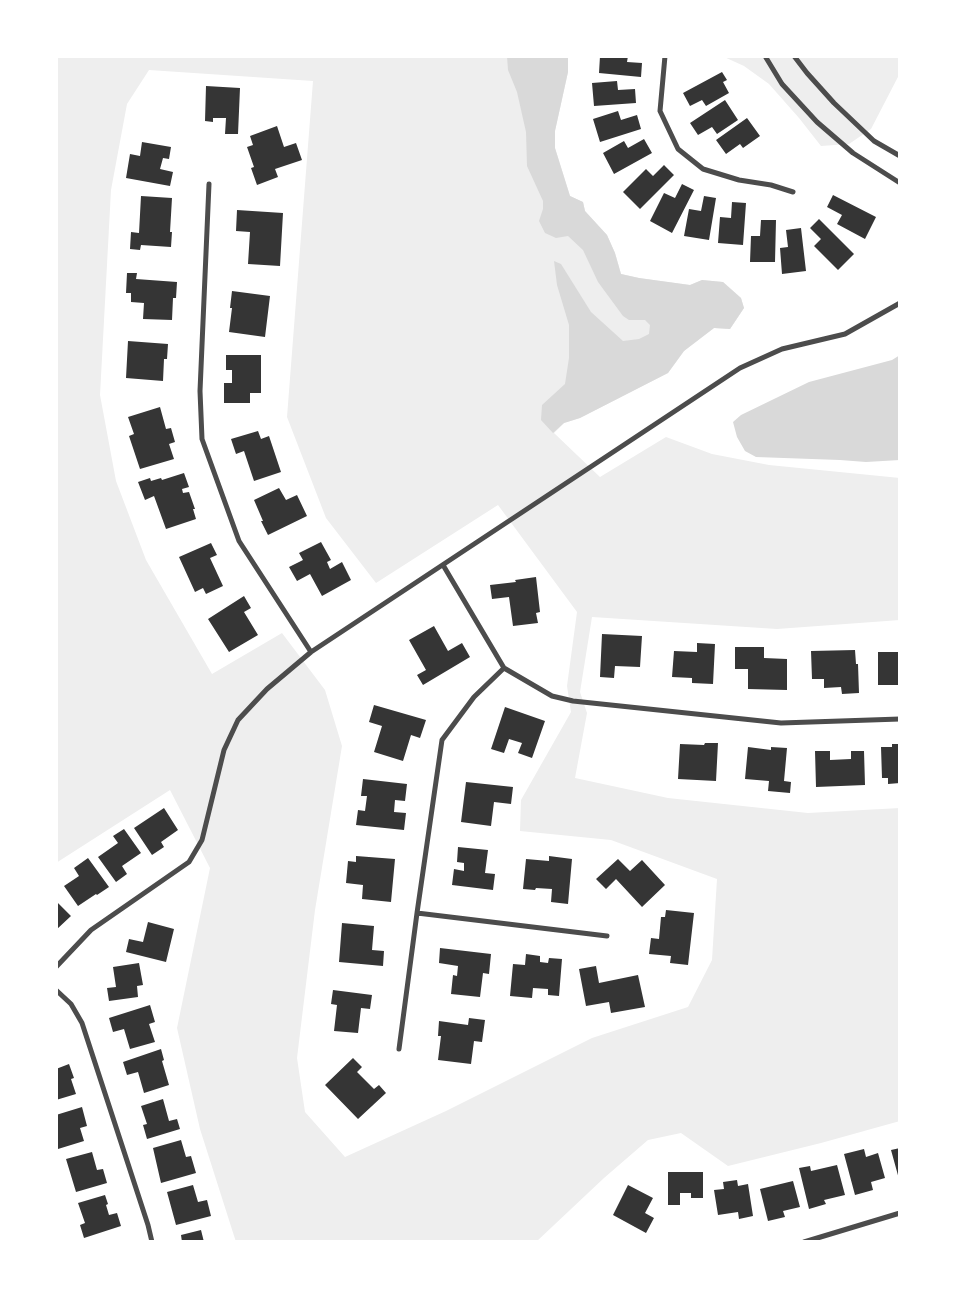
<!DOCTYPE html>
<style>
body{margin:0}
#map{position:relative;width:956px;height:1298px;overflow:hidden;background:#fff;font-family:Bitter,serif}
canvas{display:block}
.frame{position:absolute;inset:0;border:58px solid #fff;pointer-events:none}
</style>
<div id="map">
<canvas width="956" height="1298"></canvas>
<div class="frame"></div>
</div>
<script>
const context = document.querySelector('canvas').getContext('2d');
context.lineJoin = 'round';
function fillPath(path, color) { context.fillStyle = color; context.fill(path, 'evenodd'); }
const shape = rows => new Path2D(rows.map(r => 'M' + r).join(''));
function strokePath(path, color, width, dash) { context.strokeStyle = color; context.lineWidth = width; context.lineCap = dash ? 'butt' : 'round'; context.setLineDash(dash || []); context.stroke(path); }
fillPath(shape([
 [56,56,568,56,568,72,555,131,555,148,570,196,583,202,585,211,607,235,615,253,621,274,639,278,690,285,702,280,723,282,741,298,744,308,730,329,714,328,684,351,668,373,580,418,564,423,554,433,600,477,666,437,712,454,769,465,900,478,900,620,777,629,592,617,580,692,587,713,575,778,668,798,808,813,900,808,900,1121,821,1143,728,1166,681,1133,648,1140,604,1178,536,1242,236,1242,200,1129,177,1028,210,868,170,790,56,863],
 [149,70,313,81,287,417,326,518,376,583,498,505,577,612,567,686,571,712,521,800,520,831,611,840,717,879,712,960,688,1007,592,1038,446,1111,345,1157,305,1112,297,1058,315,910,342,746,325,690,282,633,212,674,146,560,116,481,100,395,111,190,127,104],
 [722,56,900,56,900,73,871,129,849,144,821,146,799,118,769,84,744,66]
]), '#eee');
fillPath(shape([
 [507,56,568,56,568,72,555,131,555,148,570,196,583,202,585,211,607,235,615,253,621,274,639,278,690,285,702,280,723,282,741,298,744,308,730,329,714,328,684,351,668,373,580,418,564,423,553,433,541,420,542,405,565,384,569,358,569,325,557,285,554,261,561,264,591,312,623,341,639,339,649,334,650,325,645,320,629,320,623,316,598,282,583,250,568,236,556,238,545,233,539,221,543,209,543,201,527,166,526,132,517,92,508,70],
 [900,355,900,460,866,462,840,460,756,457,745,451,737,437,733,422,741,415,809,382,892,360]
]), '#d9d9d9');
fillPath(shape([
 [600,56,628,56,627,62,642,63,641,77,599,73],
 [722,72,727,80,723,82,729,93,706,106,702,100,690,106,683,93],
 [617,81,618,90,635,89,636,103,594,106,592,83],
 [206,86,240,88,238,134,225,134,226,118,213,118,213,122,205,121],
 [725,100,738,120,717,134,712,127,698,135,690,123],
 [618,111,621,120,637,115,641,129,600,142,593,119],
 [747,118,760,136,743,148,740,144,726,154,716,140],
 [277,126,284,147,296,143,302,160,275,169,278,177,257,185,251,168,254,167,247,147,253,145,250,136],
 [644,139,652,153,614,174,603,153,624,141,628,148],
 [142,142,171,147,169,159,163,158,160,169,173,172,170,186,126,178,130,154,140,156],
 [664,165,674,175,640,209,623,192,646,169,653,176],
 [682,184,694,190,672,233,650,221,664,193,675,198],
 [833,195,876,217,865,239,837,224,842,215,827,207],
 [141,196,172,198,170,232,172,232,171,247,141,245,140,250,130,249,131,232,139,233],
 [704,196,716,198,709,240,684,236,689,209,701,211],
 [732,202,746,203,743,245,718,243,720,217,731,218],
 [237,210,283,213,280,266,248,264,250,232,236,231],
 [819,219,854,254,838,270,814,246,821,239,810,228],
 [761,220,776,220,775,262,750,262,751,236,760,236],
 [801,228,806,271,782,274,780,248,788,247,786,230],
 [127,273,137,273,136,279,177,282,176,298,173,298,172,320,143,319,144,303,131,302,131,293,126,293],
 [232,291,270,296,265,337,229,332,232,308,230,308],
 [128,341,168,344,167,359,164,359,163,381,126,378],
 [226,355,261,355,261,393,250,393,250,403,224,403,224,383,232,383,232,370,226,370],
 [160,407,166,429,171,428,175,442,169,444,174,459,140,469,129,436,134,434,128,417],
 [258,431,261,439,269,436,281,472,254,481,244,451,236,454,231,439],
 [184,473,189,487,182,489,183,493,189,492,195,509,193,509,196,519,166,529,154,496,145,500,138,482,150,478,151,481,161,478,162,480],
 [279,488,286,500,297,495,307,516,268,535,261,521,263,521,254,500],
 [321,542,331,560,327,562,330,569,342,562,351,580,322,596,310,574,297,581,289,567,303,560,299,553],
 [211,543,217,555,210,558,223,586,206,594,203,588,195,592,179,557],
 [536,577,540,612,536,613,538,623,513,626,509,597,492,599,490,585,516,582,515,580],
 [244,596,251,608,244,612,258,635,229,652,208,619],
 [434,626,448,651,462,643,470,657,423,685,417,675,426,670,409,640],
 [602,634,642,636,640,667,615,666,614,678,600,677],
 [697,643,715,644,713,684,692,683,692,678,672,677,674,651,697,652],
 [735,647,764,647,764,658,787,659,787,690,748,689,748,669,735,669],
 [855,650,856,664,858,664,859,693,842,694,841,687,824,688,824,679,812,679,811,651],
 [878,652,900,652,900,685,878,685],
 [374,705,426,720,420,738,411,735,403,761,374,752,382,726,369,722],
 [505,707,545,721,532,758,518,753,522,743,509,739,504,753,491,749],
 [705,743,718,743,716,781,678,779,680,744,704,745],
 [892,744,900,744,900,783,888,784,888,778,882,778,881,747,892,747],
 [748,747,771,750,771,747,787,748,784,781,791,782,790,793,768,791,769,781,745,779],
 [815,751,830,751,830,760,851,759,851,751,864,751,865,785,816,787],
 [363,779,407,784,405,801,395,800,394,812,406,813,404,830,356,825,358,810,365,811,367,796,361,796],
 [466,782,513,787,511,804,494,802,491,826,461,822],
 [164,808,178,830,161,842,164,847,152,855,134,828],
 [124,829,141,853,122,866,127,874,116,882,98,857,118,843,113,836],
 [458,847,488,850,485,873,495,874,493,890,452,885,454,869,464,871,464,863,457,862],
 [356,856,395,859,391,902,362,899,363,885,346,883,348,861,356,862],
 [549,856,572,859,568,904,551,902,552,889,536,888,535,890,523,889,526,859,549,861],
 [88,858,109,887,97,895,96,894,78,906,64,886,79,876,74,868],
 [618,859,630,871,642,860,665,885,642,907,616,879,606,889,596,879],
 [56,901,71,916,56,930],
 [666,910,694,913,688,965,670,963,671,956,649,954,651,938,659,939,661,917,665,917],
 [148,922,174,929,166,962,126,952,129,939,143,942],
 [342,923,374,926,372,950,384,951,383,966,339,962],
 [440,948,491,954,489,974,483,973,480,997,451,994,453,975,457,976,458,966,439,963],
 [526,954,540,956,540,962,548,963,549,958,562,959,559,996,548,995,548,989,533,988,532,998,510,996,513,964,525,965],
 [139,963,143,985,137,986,138,997,109,1001,107,988,116,987,113,967],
 [596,966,599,983,638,975,645,1007,611,1013,609,1002,586,1006,579,969],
 [333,990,372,995,370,1009,361,1008,358,1033,334,1031,337,1005,331,1004],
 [150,1005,155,1022,149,1024,155,1042,130,1049,124,1029,113,1032,109,1018],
 [469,1018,485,1020,482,1042,474,1041,471,1064,438,1060,441,1036,438,1036,439,1021,468,1025],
 [161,1049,164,1060,162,1061,169,1085,144,1093,138,1072,127,1075,123,1062],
 [353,1058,362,1067,357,1072,374,1089,379,1085,386,1093,358,1119,325,1085],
 [69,1064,74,1078,71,1079,76,1094,56,1100,56,1069],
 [163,1099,169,1121,177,1119,180,1129,147,1139,143,1125,147,1124,141,1106],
 [82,1107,87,1126,80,1128,84,1141,58,1149,56,1141,56,1115],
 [181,1140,186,1157,191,1156,196,1173,161,1183,153,1148],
 [900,1148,900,1179,899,1179,891,1150],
 [864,1149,866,1157,878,1153,885,1178,871,1182,873,1190,855,1195,844,1154],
 [92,1152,97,1170,103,1169,107,1183,76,1192,66,1159],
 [837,1165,845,1195,824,1200,826,1204,809,1209,799,1168,810,1166,811,1171],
 [668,1172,703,1172,703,1198,691,1198,691,1193,680,1193,680,1205,668,1205],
 [737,1180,738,1186,748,1184,753,1216,739,1219,738,1212,718,1215,714,1190,724,1189,723,1182],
 [793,1181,800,1207,783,1211,785,1217,768,1221,760,1189],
 [193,1185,198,1202,207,1200,211,1216,176,1225,167,1192],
 [628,1185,653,1198,645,1213,654,1218,646,1233,613,1215],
 [105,1195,108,1204,106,1205,109,1215,117,1213,121,1226,84,1238,80,1225,85,1223,78,1203],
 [201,1230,204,1242,182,1242,181,1235]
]), '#353535');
strokePath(shape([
 [665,56,660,111,678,149,703,169,739,180,771,185,793,192],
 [765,56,782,84,817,122,853,153,900,183],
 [794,56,807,73,834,103,874,141,900,156],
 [209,184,200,391,202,439,239,541,311,652],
 [443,565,504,668,552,696,573,701,781,723,900,719],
 [417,913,607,936],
 [56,967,91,930,189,862,202,840,224,750,238,720,267,689,311,652,740,368,782,349,845,334,900,303],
 [56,990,71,1004,82,1023,148,1225,152,1242],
 [399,1049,417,913,442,740,474,697,504,668],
 [804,1242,900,1213]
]), '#4c4c4c', 5);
</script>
